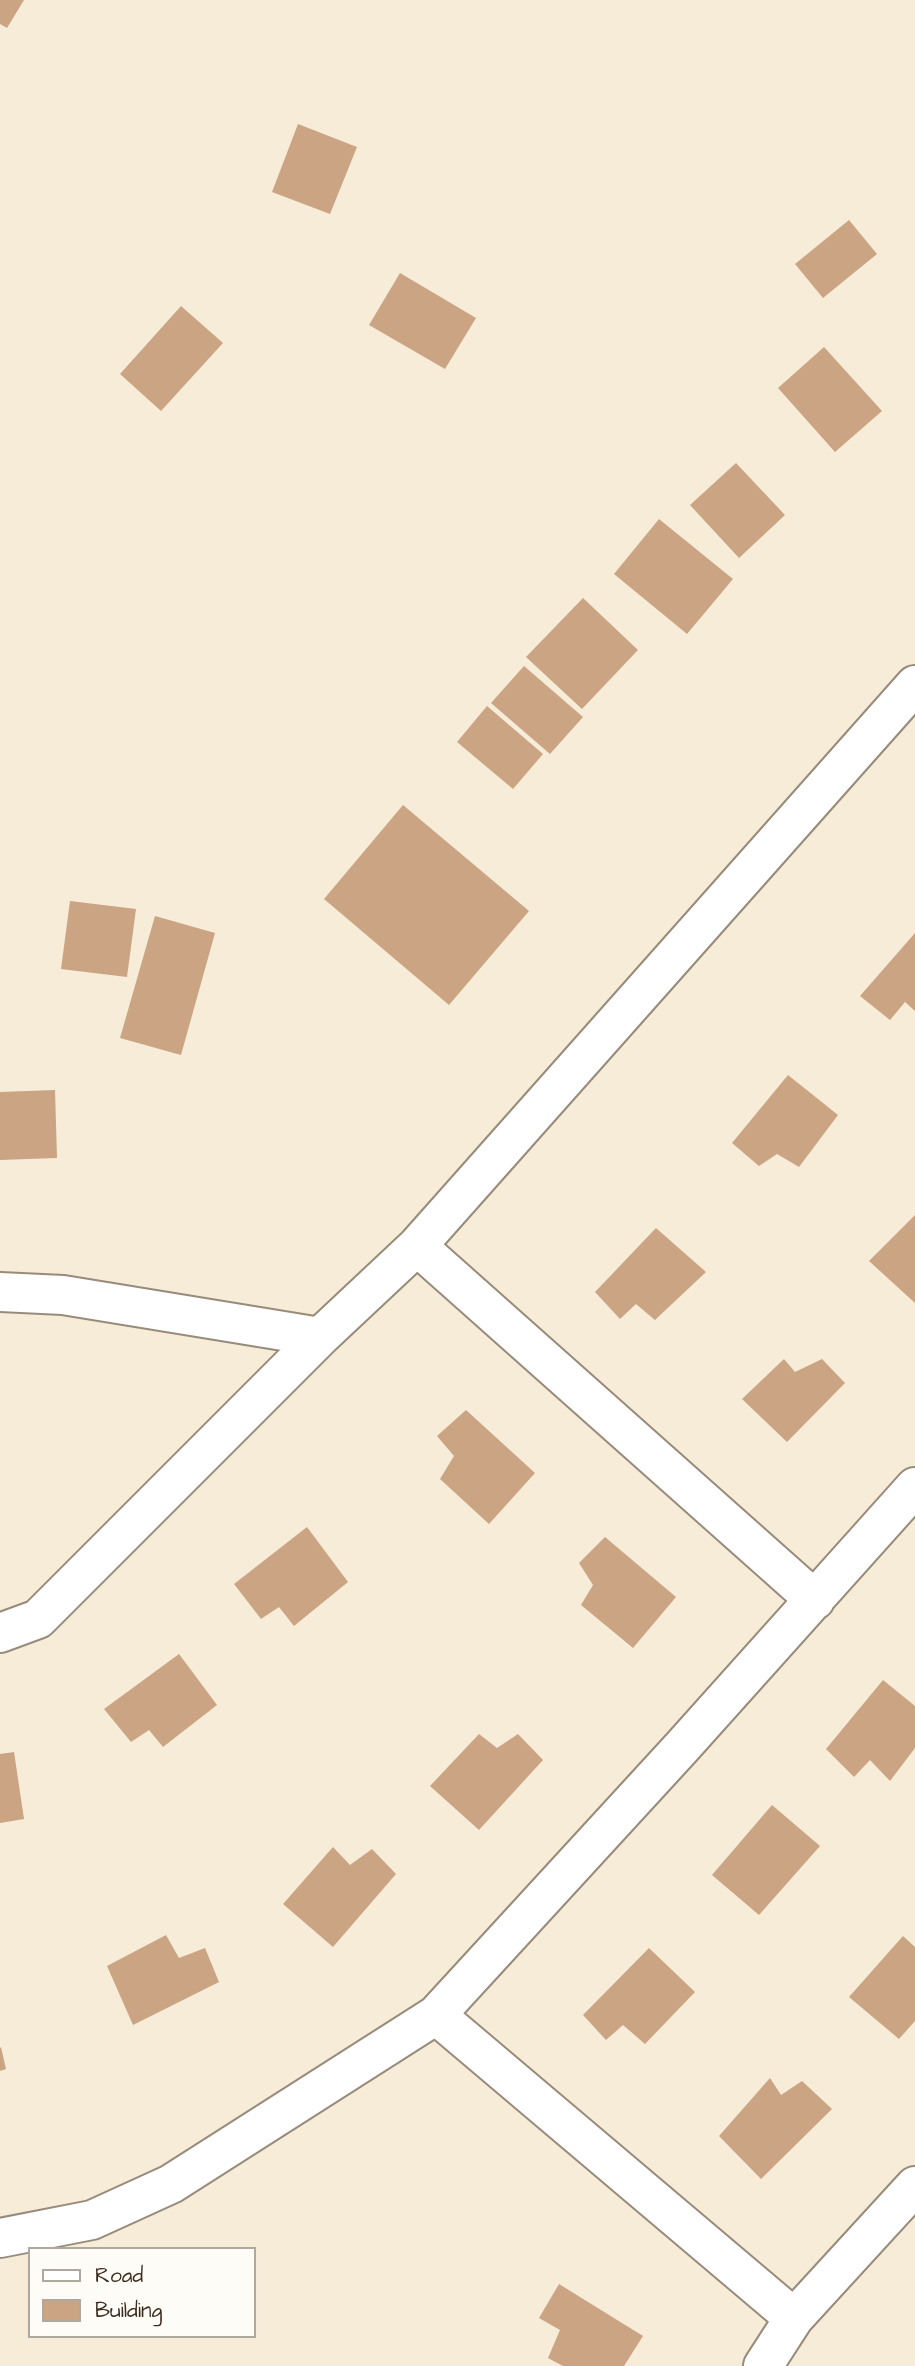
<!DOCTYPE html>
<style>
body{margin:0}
#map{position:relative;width:915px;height:2366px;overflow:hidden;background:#f6ecd8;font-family:"Architects Daughter",sans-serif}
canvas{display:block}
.legend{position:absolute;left:28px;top:2247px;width:228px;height:91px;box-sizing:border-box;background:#fdfcf7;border:2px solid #afa8a0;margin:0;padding:9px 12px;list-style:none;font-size:21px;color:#3b2a1e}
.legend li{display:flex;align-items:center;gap:14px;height:35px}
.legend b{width:35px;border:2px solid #afa8a0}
</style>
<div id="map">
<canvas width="915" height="2366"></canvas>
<ul class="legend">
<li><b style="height:9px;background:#fff"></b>Road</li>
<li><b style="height:19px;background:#cba483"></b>Building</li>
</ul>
</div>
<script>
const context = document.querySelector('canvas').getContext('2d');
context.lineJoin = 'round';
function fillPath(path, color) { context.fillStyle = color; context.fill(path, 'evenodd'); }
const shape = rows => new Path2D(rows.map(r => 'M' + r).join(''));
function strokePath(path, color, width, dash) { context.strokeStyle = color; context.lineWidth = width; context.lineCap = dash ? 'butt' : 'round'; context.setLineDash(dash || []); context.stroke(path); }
fillPath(shape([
 [0,0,24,0,7,28,0,24],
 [298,124,357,147,330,214,272,192],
 [849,220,877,254,823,298,795,264],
 [400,273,476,318,445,369,369,325],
 [181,306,223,343,161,411,120,374],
 [824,347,882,411,835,452,778,388],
 [736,463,785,515,739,558,690,505],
 [659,519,733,579,687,634,614,574],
 [583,598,638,650,582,709,526,657],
 [524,666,583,717,550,754,491,703],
 [487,706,543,754,513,789,457,742],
 [403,805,529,911,449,1005,324,899],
 [70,901,136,909,127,977,61,969],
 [155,916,215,933,181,1055,120,1038],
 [915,933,915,1011,905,1002,890,1020,860,996],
 [788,1075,838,1115,799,1167,777,1154,759,1166,732,1143],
 [55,1090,57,1158,0,1160,0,1092],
 [915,1215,915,1303,869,1261],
 [656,1228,706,1272,655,1320,636,1304,620,1319,595,1292],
 [784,1359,795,1372,822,1359,845,1383,787,1442,742,1399],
 [466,1410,535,1473,489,1524,440,1479,454,1456,437,1436],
 [307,1527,348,1582,294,1626,279,1607,261,1619,234,1584],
 [605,1537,676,1597,633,1648,581,1605,593,1585,579,1563],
 [179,1654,217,1705,163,1747,149,1730,131,1742,104,1709],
 [883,1680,915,1706,915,1748,890,1781,870,1760,854,1777,826,1749],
 [479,1734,497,1748,518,1734,543,1760,479,1830,430,1786],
 [14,1752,24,1819,0,1823,0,1754],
 [772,1805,820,1846,759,1915,712,1875],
 [333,1847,350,1865,372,1849,396,1874,333,1947,283,1904],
 [166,1935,179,1958,205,1948,219,1982,133,2025,107,1966],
 [903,1936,915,1947,915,2021,899,2039,849,1997],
 [649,1948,695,1992,645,2044,623,2025,606,2040,583,2015],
 [1,2047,6,2069,0,2071,0,2048],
 [770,2078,781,2095,802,2081,832,2109,761,2179,719,2136],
 [559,2284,643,2336,624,2366,563,2366,548,2358,560,2330,539,2318]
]), '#cba483');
const street = shape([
 [417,1246,815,1600],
 [0,1292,63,1295,320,1337],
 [0,1633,38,1619,320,1337,417,1246,915,685],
 [436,2015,794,2318],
 [0,2238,92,2220,171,2184,436,2015,682,1747,915,1487],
 [763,2366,794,2318,915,2186]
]);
strokePath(street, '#988b7b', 42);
strokePath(street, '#fff', 38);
</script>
